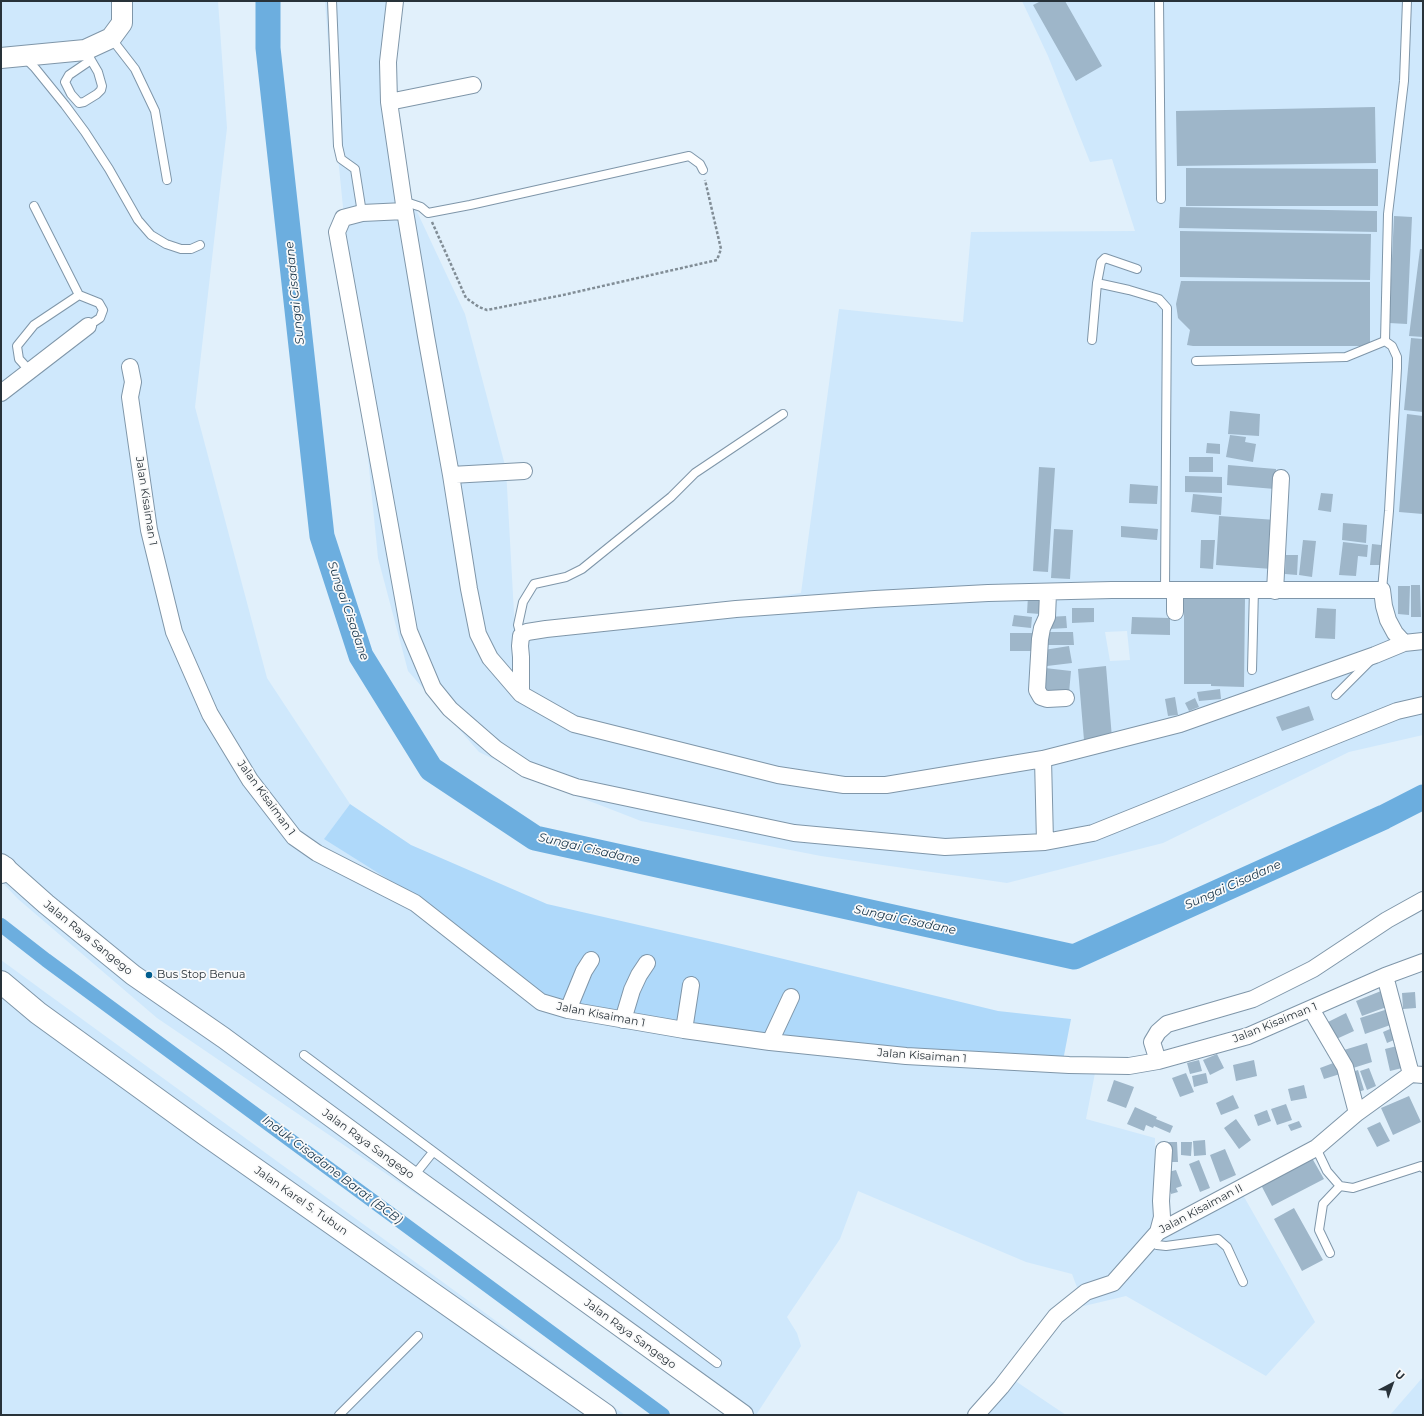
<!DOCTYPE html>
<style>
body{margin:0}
#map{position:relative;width:1424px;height:1416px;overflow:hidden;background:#e1f0fb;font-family:Montserrat,sans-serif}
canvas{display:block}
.frame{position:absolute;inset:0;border:2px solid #283239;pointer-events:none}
.north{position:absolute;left:1372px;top:1364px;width:40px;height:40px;-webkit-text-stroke:3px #fafafa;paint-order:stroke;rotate:41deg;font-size:11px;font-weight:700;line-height:16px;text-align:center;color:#283239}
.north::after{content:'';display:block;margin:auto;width:14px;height:18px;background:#283239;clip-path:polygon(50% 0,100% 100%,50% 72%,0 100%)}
</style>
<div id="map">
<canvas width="1424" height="1416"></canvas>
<div class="frame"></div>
<div class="north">U</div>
</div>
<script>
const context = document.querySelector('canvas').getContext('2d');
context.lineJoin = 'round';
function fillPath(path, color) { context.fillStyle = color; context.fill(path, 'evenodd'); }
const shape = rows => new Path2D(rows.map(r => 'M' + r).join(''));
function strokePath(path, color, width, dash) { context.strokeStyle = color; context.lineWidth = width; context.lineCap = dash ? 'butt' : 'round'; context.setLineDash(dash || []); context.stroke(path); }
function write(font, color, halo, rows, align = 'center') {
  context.font = font + ' Montserrat,sans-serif'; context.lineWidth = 3.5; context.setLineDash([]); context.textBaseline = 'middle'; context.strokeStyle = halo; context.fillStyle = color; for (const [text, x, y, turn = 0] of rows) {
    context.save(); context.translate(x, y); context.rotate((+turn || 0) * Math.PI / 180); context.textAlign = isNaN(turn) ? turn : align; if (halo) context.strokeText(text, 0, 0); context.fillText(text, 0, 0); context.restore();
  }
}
fillPath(shape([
 [1,1,218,1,227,128,195,407,267,678,350,804,325,838,1095,1073,1086,1119,1155,1138,1154,1229,1235,1181,1292,1281,1315,1322,1266,1376,1126,1296,1084,1306,1072,1274,1026,1262,858,1191,840,1239,787,1317,797,1333,801,1346,756,1415,741,1415,157,1018,18,899,1,881],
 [325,1,399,1,392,105,412,201,465,314,506,469,515,631,801,593,839,309,963,322,971,232,1135,231,1112,159,1090,162,1048,56,1022,1,1423,1,1423,735,1349,752,1163,843,1007,883,821,856,641,821,543,783,479,752,408,671,378,558,332,97],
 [1127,631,1130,660,1110,661,1105,632],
 [1,960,625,1415,1,1415],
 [1008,1376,1066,1415,973,1415],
 [1423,1377,1423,1415,1390,1415]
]), '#cfe8fc');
fillPath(shape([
 [350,804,411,845,547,904,726,945,998,1011,1071,1019,1061,1071,780,1050,554,1014,418,898,324,839]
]), '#afd9fa');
strokePath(shape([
 [1,925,46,960,663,1415]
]), '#6caedf', 14);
strokePath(shape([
 [268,1,268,48,322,536,361,656,431,769,535,838,1074,957,1384,817,1423,797]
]), '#6caedf', 25);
fillPath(shape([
 [1041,1,1065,1,1102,66,1076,81,1033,5],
 [1375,107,1376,163,1177,166,1176,111],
 [1186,168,1378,169,1378,206,1186,206],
 [1180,207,1377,211,1377,232,1179,228],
 [1394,216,1412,217,1407,324,1389,323],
 [1180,231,1371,234,1370,280,1180,277],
 [1420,249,1423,249,1423,337,1409,336],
 [1181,281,1370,282,1370,346,1193,346,1187,345,1190,330,1178,318,1176,304],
 [1411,338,1423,339,1423,412,1404,410],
 [1230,411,1260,414,1259,436,1228,434],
 [1407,414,1423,416,1423,514,1399,512],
 [1230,435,1246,437,1245,442,1256,444,1253,462,1226,457],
 [1207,443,1220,444,1220,454,1206,453],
 [1189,457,1213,457,1213,472,1189,472],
 [1228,465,1276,469,1275,489,1227,485],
 [1039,467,1055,468,1048,572,1033,571],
 [1185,476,1222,477,1222,493,1185,492],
 [1130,484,1158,486,1157,504,1129,503],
 [1321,493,1333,494,1331,512,1318,510],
 [1193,494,1222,497,1221,515,1191,512],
 [1219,516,1276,520,1272,569,1216,565],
 [1343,523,1367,525,1366,543,1342,540],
 [1121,526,1158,529,1157,540,1121,537],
 [1054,529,1073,530,1070,579,1051,578],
 [1201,540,1215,540,1213,569,1200,568],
 [1303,540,1316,541,1312,577,1299,575],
 [1343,542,1368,545,1367,557,1358,556,1356,576,1339,575],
 [1372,544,1381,545,1380,565,1370,565],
 [1286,555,1298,555,1297,575,1285,574],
 [1411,585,1420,585,1421,617,1411,617],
 [1398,586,1410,586,1409,615,1398,614],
 [1028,596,1041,597,1040,614,1027,613],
 [1184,597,1245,598,1244,687,1211,686,1211,684,1184,684],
 [1072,608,1094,608,1094,622,1072,623],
 [1317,608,1336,609,1335,639,1315,638],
 [1014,615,1032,617,1031,628,1012,626],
 [1066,616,1067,628,1049,629,1048,617],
 [1132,617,1170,618,1170,635,1131,634],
 [1047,632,1073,632,1074,645,1047,645],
 [1010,633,1032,633,1032,651,1010,651],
 [1069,646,1072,663,1047,666,1044,650],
 [1106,666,1112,738,1084,740,1078,669],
 [1045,668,1071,671,1069,693,1043,690],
 [1220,689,1221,699,1199,701,1197,692],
 [1175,697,1178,715,1168,716,1165,699],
 [1195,698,1199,707,1189,711,1185,703],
 [1309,706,1314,720,1282,731,1276,717],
 [1386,989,1392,1005,1362,1016,1356,1001],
 [1415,992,1416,1008,1403,1009,1402,993],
 [1391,1008,1396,1023,1365,1034,1360,1018],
 [1346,1013,1354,1031,1332,1041,1324,1024],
 [1397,1026,1401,1037,1387,1043,1383,1032],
 [1367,1043,1372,1062,1350,1069,1344,1050],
 [1397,1046,1402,1068,1390,1071,1385,1049],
 [1217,1054,1224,1068,1210,1075,1203,1060],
 [1199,1060,1202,1071,1190,1074,1187,1063],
 [1254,1060,1257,1076,1236,1081,1233,1065],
 [1336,1062,1340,1074,1324,1079,1320,1068],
 [1369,1068,1376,1086,1367,1090,1360,1071],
 [1358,1070,1364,1090,1356,1093,1349,1073],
 [1186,1073,1194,1092,1180,1097,1172,1078],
 [1206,1073,1208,1083,1194,1087,1192,1076],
 [1114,1080,1134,1087,1126,1108,1107,1101],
 [1304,1085,1307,1098,1291,1101,1288,1089],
 [1233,1095,1239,1108,1221,1115,1216,1103],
 [1409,1096,1421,1122,1393,1135,1381,1108],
 [1286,1104,1292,1120,1277,1125,1271,1109],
 [1135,1107,1157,1117,1156,1119,1173,1126,1170,1133,1154,1126,1153,1128,1146,1125,1144,1131,1127,1124],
 [1267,1110,1271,1121,1258,1126,1254,1115],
 [1236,1119,1251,1140,1239,1149,1224,1128],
 [1299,1121,1302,1127,1291,1131,1288,1125],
 [1380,1122,1390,1141,1377,1147,1367,1128],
 [1205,1140,1206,1155,1194,1156,1193,1141],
 [1166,1142,1177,1142,1178,1162,1167,1162],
 [1181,1142,1192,1142,1191,1156,1181,1155],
 [1225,1149,1236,1175,1220,1182,1210,1155],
 [1312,1158,1324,1179,1272,1206,1261,1185],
 [1199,1160,1210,1188,1200,1192,1189,1164],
 [1176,1170,1182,1186,1176,1188,1178,1192,1171,1194,1164,1173],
 [1294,1208,1323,1260,1302,1271,1274,1219]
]), '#9eb6c9');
const service = shape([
 [332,1,338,146,341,159,355,169,362,213],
 [1159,1,1161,199],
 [111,38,135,69,155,111,167,180],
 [85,50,91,60,98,72,102,86,101,90,97,94,84,102,79,103,71,94,65,82,69,75,91,60],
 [25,58,35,68,65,105,85,132,109,169,138,220,151,235,166,244,181,249,191,249,200,245],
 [403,201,421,207,428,213,470,205,689,156,700,164,703,170],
 [34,206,79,295],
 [1097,283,1101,262,1105,258,1137,269],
 [1092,340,1097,283,1129,290,1159,299,1167,308,1165,590],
 [1385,341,1388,214,1404,81,1407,1],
 [1196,361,1346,357,1385,341,1392,346,1397,357,1397,368,1389,511,1382,590],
 [30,371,19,359,17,346,34,325,79,295,99,303,103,310,100,318,88,326],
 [521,636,518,625,523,602,534,584,566,577,582,569,671,497,695,473,783,414],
 [1252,670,1254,589],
 [1336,695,1371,660],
 [304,1055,717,1363],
 [1316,1148,1327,1171,1340,1186,1353,1188,1421,1166,1423,1168],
 [413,1177,433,1152],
 [1149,1240,1157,1245,1166,1246,1218,1239,1227,1247,1243,1282],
 [1330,1253,1319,1230,1323,1204,1340,1186],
 [339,1415,418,1336]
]);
const minor = shape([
 [395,1,388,62,389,102,405,211,426,336,451,475,469,589,478,634,490,658,521,694,574,724,778,775,844,785,886,785,1043,759,1180,724,1375,655,1404,643,1423,641],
 [389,102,473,85],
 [405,211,362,213,343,218,337,232,409,631,433,688,450,709,496,749,526,769,576,787,794,833,945,847,1045,842,1093,833,1397,711,1423,705],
 [130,367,133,382,130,397,149,530,174,632,210,714,250,780,294,837,317,853,415,903,541,1002,568,1010,684,1030,770,1042,906,1056,1069,1065,1129,1066,1158,1061,1248,1036,1385,976,1423,962],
 [1,393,88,326],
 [451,475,524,471],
 [1175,590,1175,612],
 [1275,591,1281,478],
 [1048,593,1047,617,1042,628,1040,639,1037,690,1041,697,1047,699,1066,698],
 [521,694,521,657,520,646,521,636,527,632,546,629,736,609,875,599,988,593,1112,590,1382,590,1384,606,1388,620,1395,633,1404,643],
 [1043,759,1045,842],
 [1385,976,1411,1074],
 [1311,1009,1345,1067,1357,1113],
 [568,1010,584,971,591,960],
 [623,1020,632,990,639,975,647,963],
 [684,1030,691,985],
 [770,1042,791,997],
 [1158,1061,1152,1042,1158,1032,1167,1024,1253,999,1313,969,1387,920,1423,900],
 [1158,1232,1162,1217,1161,1201,1164,1150],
 [976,1415,1001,1387,1056,1316,1086,1292,1113,1283,1158,1232,1316,1148,1357,1113,1411,1074,1423,1075]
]);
const tertiary = shape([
 [1,58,85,50,111,38,122,23,122,1],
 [1,864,46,904,133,975,224,1038,413,1177,743,1415]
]);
const primary = shape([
 [1,872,5,868],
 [1,982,38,1013,205,1134,605,1415]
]);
strokePath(service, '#7f96a9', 10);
strokePath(minor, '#7f96a9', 18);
strokePath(tertiary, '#7f96a9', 22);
strokePath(primary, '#7f96a9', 24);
strokePath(shape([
 [432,222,466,298,479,307,487,310,563,295,717,260,721,249,705,180]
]), '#818d96', 2.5, [3, 2]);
strokePath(service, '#fff', 8);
strokePath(minor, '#fff', 16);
strokePath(tertiary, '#fff', 20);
strokePath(primary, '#fff', 22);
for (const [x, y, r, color] of [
 [149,975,4,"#015d8e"]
]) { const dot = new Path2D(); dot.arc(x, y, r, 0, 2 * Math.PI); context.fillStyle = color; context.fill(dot); strokePath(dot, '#fafafa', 1.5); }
write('11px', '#283239', '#fafafa', [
 ["Jalan Kisaiman 1",146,501,81],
 ["Jalan Kisaiman 1",266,798,54],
 ["Jalan Raya Sangego",88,938,39],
 ["Jalan Kisaiman 1",601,1015,11],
 ["Jalan Kisaiman 1",1275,1023,-22],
 ["Jalan Kisaiman 1",922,1056,4],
 ["Jalan Raya Sangego",368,1144,36],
 ["Jalan Karel S. Tubun",301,1201,35],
 ["Jalan Kisaiman II",1201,1209,-28],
 ["Jalan Raya Sangego",630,1334,36]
]);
write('11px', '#283239', '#fafafa', [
 ["Bus Stop Benua",157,975]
], 'left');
write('italic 12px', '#163348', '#fafafa', [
 ["Sungai Cisadane",295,293,-96],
 ["Sungai Cisadane",348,611,71],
 ["Sungai Cisadane",589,849,13],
 ["Sungai Cisadane",1233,885,-24],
 ["Sungai Cisadane",905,920,12],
 ["Induk Cisadane Barat (BCB)",332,1170,37]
]);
</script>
